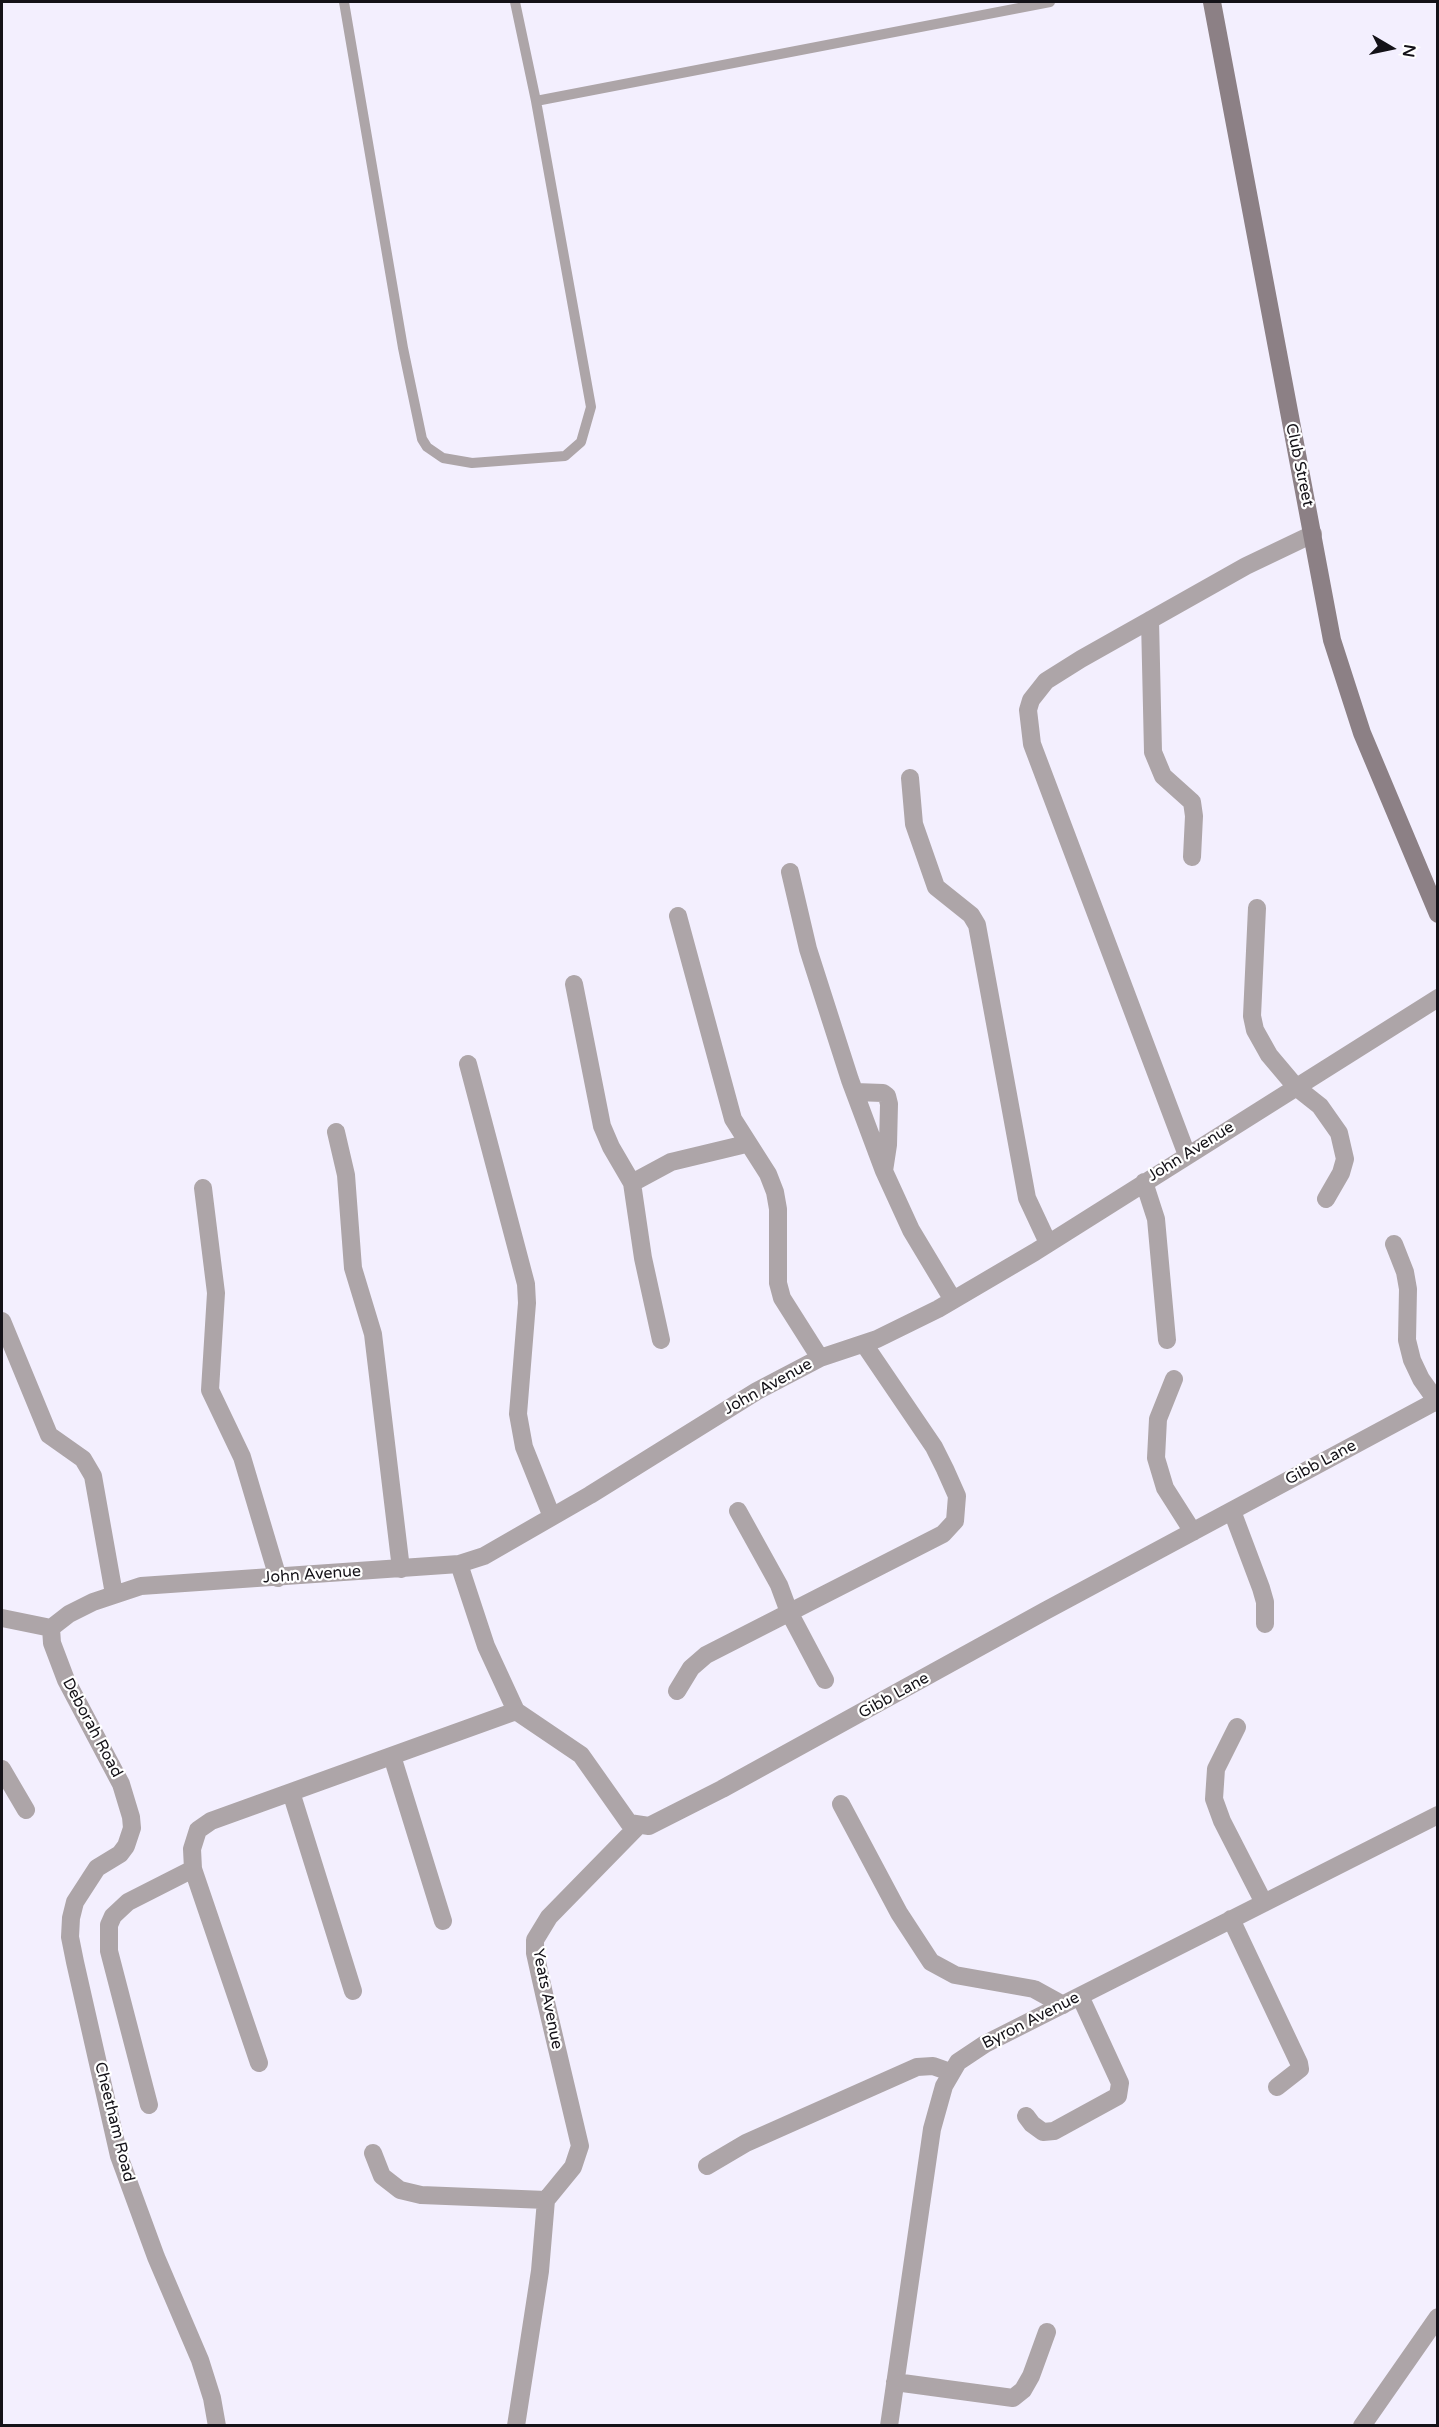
<!DOCTYPE html>
<style>
body{margin:0}
#map{position:relative;width:1439px;height:2427px;overflow:hidden;background:#f3effe;font-family:"Varela Round",sans-serif}
canvas{display:block}
.frame{position:absolute;inset:0;border:3px solid #141218;pointer-events:none}
.north{position:absolute;left:1361px;top:18px;width:60px;height:60px;-webkit-text-stroke:4px #fff;paint-order:stroke;rotate:99deg;font-size:16px;font-weight:700;line-height:24px;text-align:center;color:#141218}
.north::after{content:'';display:block;margin:auto;width:21px;height:27px;background:#141218;clip-path:polygon(50% 0,100% 100%,50% 72%,0 100%)}
</style>
<div id="map">
<canvas width="1439" height="2427"></canvas>
<div class="frame"></div>
<div class="north">N</div>
</div>
<script>
const context = document.querySelector('canvas').getContext('2d');
context.lineJoin = 'round';
const shape = rows => new Path2D(rows.map(r => 'M' + r).join(''));
function strokePath(path, color, width, dash) { context.strokeStyle = color; context.lineWidth = width; context.lineCap = dash ? 'butt' : 'round'; context.setLineDash(dash || []); context.stroke(path); }
function write(font, color, halo, rows, align = 'center') {
  context.font = font + ' "Varela Round",sans-serif'; context.lineWidth = 4.5; context.setLineDash([]); context.textBaseline = 'middle'; context.strokeStyle = halo; context.fillStyle = color; for (const [text, x, y, turn = 0] of rows) {
    context.save(); context.translate(x, y); context.rotate((+turn || 0) * Math.PI / 180); context.textAlign = isNaN(turn) ? turn : align; if (halo) context.strokeText(text, 0, 0); context.fillText(text, 0, 0); context.restore();
  }
}
strokePath(shape([
 [344,2,403,348,422,439,427,447,443,458,472,463,565,456,581,442,591,407,536,101,515,2],
 [536,101,1050,2]
]), '#ada5a8', 10);
strokePath(shape([
 [1150,620,1153,752,1163,776,1192,802,1194,816,1192,857],
 [910,778,914,824,936,887,971,915,977,925,1027,1198,1048,1243],
 [790,872,808,949,850,1080,884,1171],
 [1257,908,1252,1016,1255,1030,1269,1055,1296,1087,1320,1106,1339,1133,1345,1159,1341,1173,1326,1199],
 [678,916,733,1119,768,1174,775,1192,778,1209,778,1283,782,1298,820,1358],
 [574,984,602,1126,611,1147,632,1183,643,1258,661,1340],
 [468,1064,526,1284,527,1303,518,1414,524,1447,552,1517],
 [855,1092,883,1093,887,1096,889,1104,888,1145,884,1171,911,1230,953,1300],
 [336,1132,346,1175,353,1268,373,1334,401,1569],
 [1187,1155,1032,744,1028,710,1031,700,1046,681,1081,659,1246,566,1313,534],
 [1144,1182,1156,1219,1167,1340],
 [632,1183,671,1162,746,1144],
 [203,1188,216,1293,210,1390,242,1457,278,1578],
 [1394,1244,1405,1272,1408,1289,1407,1340,1412,1360,1421,1379,1438,1403],
 [2,1321,49,1435,83,1459,93,1476,114,1594],
 [1174,1379,1158,1419,1156,1458,1165,1488,1193,1532],
 [738,1511,779,1585,789,1612,825,1680],
 [1232,1511,1261,1588,1265,1602,1265,1624],
 [459,1564,486,1646,516,1711,581,1755,629,1823,649,1826,722,1789,1045,1611,1438,1400],
 [2,1618,51,1628],
 [51,1628,69,1614,93,1602,141,1586,459,1564,484,1556,590,1495,757,1391,820,1358,877,1339,938,1309,1035,1252,1438,998],
 [51,1628,52,1643,66,1680,121,1784,131,1817,132,1828,126,1846,120,1854,97,1868,75,1902,71,1918,70,1937,75,1962,119,2156,156,2257,200,2360,212,2398,217,2426],
 [677,1691,691,1668,706,1655,943,1534,955,1521,957,1496,945,1469,934,1447,864,1344],
 [1237,1727,1216,1769,1214,1799,1222,1821,1264,1903],
 [392,1756,443,1921],
 [2,1769,26,1810],
 [291,1792,353,1991],
 [841,1804,899,1913,931,1962,955,1975,1034,1989,1063,2005],
 [1231,1919,1299,2063,1300,2069,1277,2087],
 [259,2063,193,1869,192,1849,198,1830,211,1821,516,1711],
 [149,2105,109,1951,109,1925,113,1916,128,1902,193,1869],
 [1026,2116,1032,2124,1043,2132,1054,2131,1118,2096,1120,2083,1080,1996],
 [373,2153,382,2176,400,2190,421,2195,546,2200,573,2167,580,2146,545,1998,535,1953,535,1940,549,1917,638,1826],
 [707,2166,746,2143,917,2067,933,2066,950,2072],
 [895,2382,1013,2398,1023,2390,1031,2376,1047,2332],
 [516,2426,540,2271,546,2200],
 [889,2426,932,2129,944,2086,958,2062,985,2044,1438,1815],
 [1362,2426,1438,2317]
]), '#ada5a8', 18);
strokePath(shape([
 [1212,2,1332,640,1362,733,1438,914]
]), '#8c8085', 18);
write('16px', '#141218', '#fff', [
 ["Club Street",1299,465,78],
 ["John Avenue",1191,1152,-32],
 ["John Avenue",768,1387,-29],
 ["Gibb Lane",1321,1463,-28],
 ["John Avenue",312,1575,-4],
 ["Gibb Lane",894,1696,-29],
 ["Deborah Road",92,1728,62],
 ["Yeats Avenue",547,1999,79],
 ["Byron Avenue",1031,2021,-27],
 ["Cheetham Road",114,2122,76]
]);
</script>
